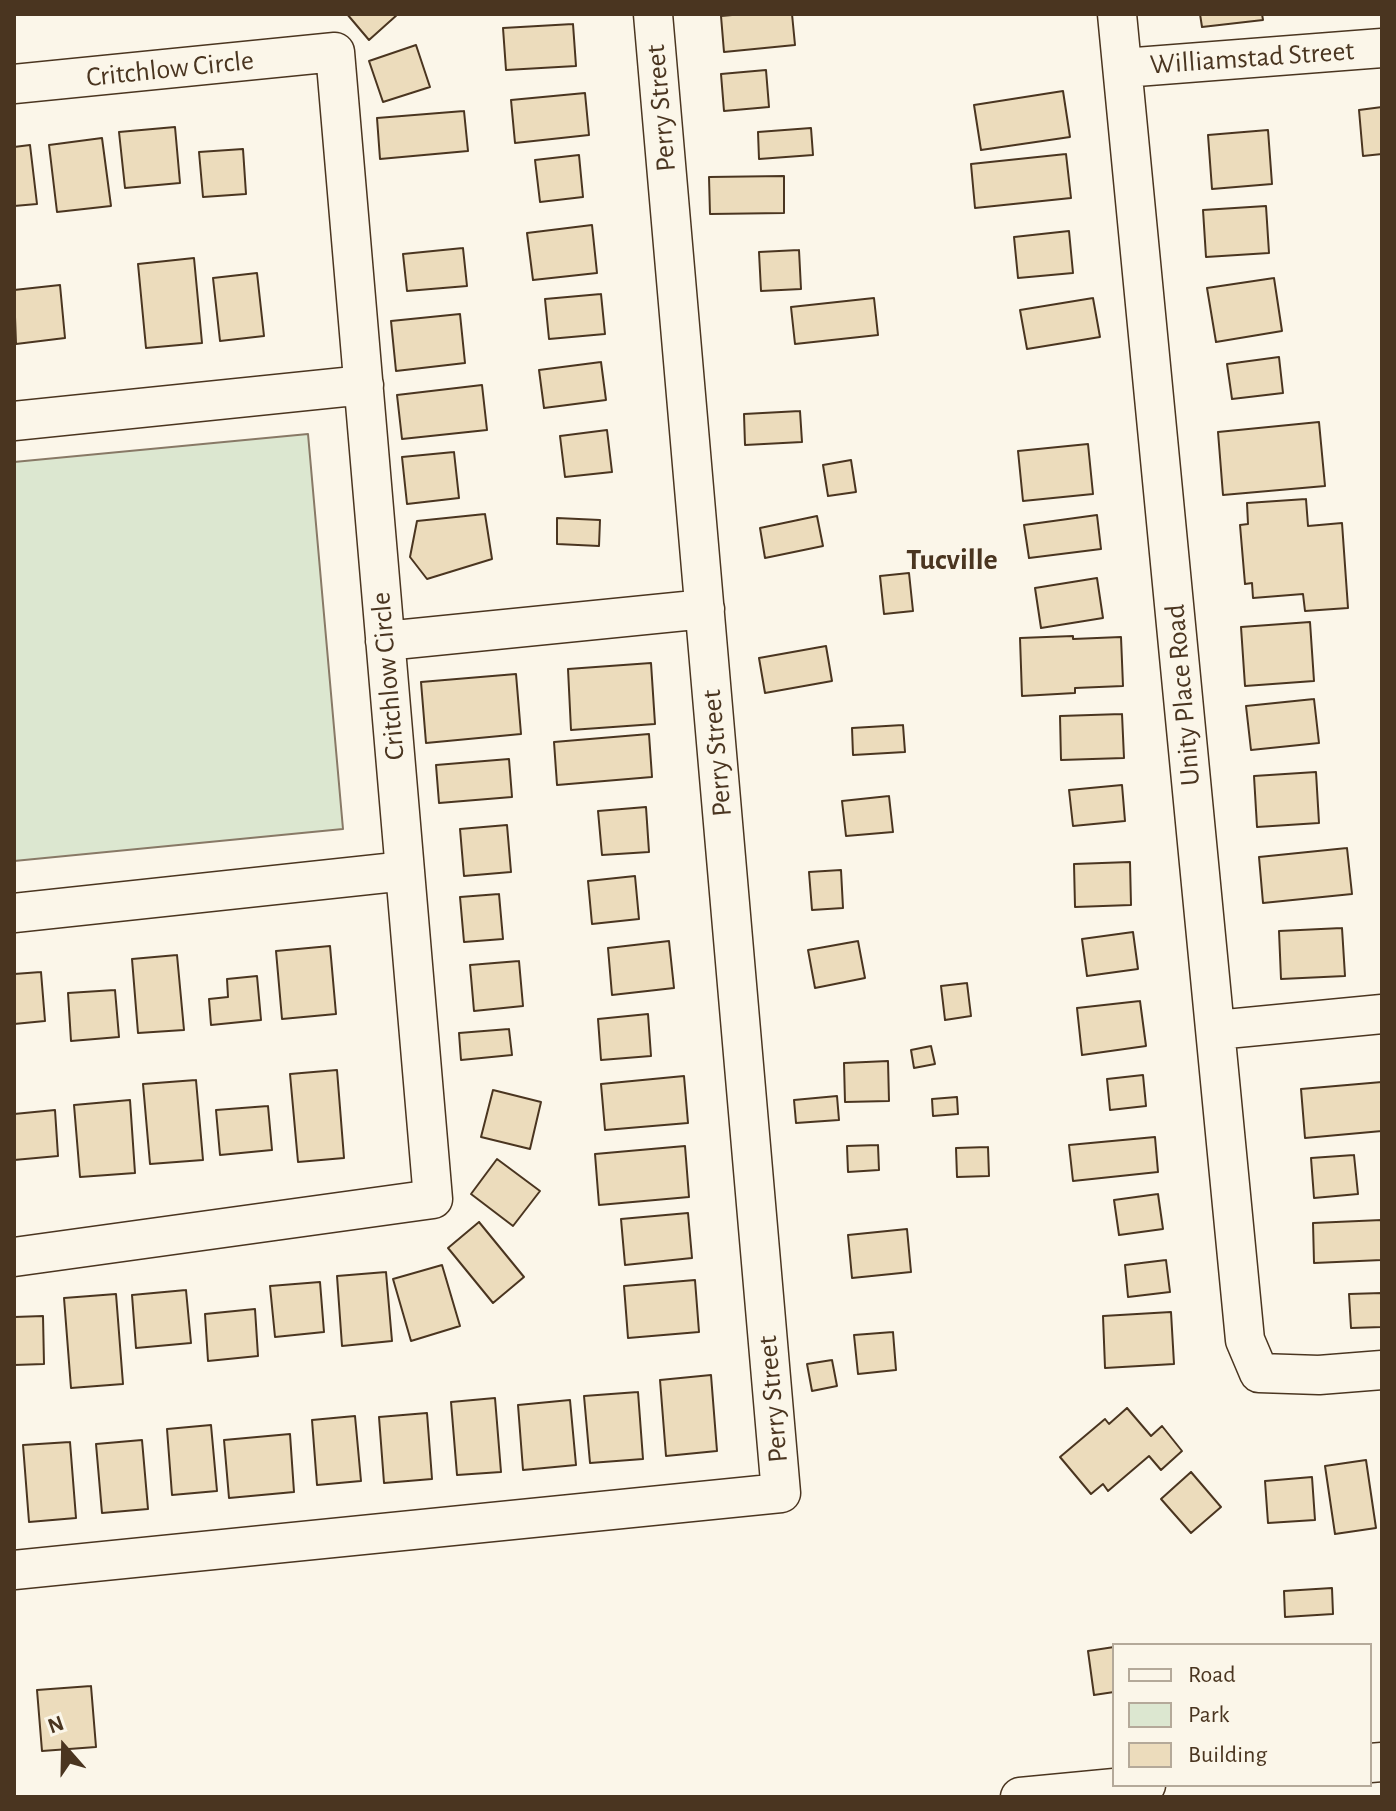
<!DOCTYPE html>
<style>
body{margin:0}
#map{position:relative;width:1396px;height:1811px;overflow:hidden;background:#fbf6e9;font-family:"Alegreya Sans",sans-serif}
canvas{display:block}
.frame{position:absolute;inset:0;border:16px solid #4a3520;pointer-events:none}
.legend{position:absolute;left:1112px;top:1643px;width:260px;height:144px;box-sizing:border-box;background:#fbf6e9;border:2px solid #b4a999;margin:0;padding:10px 14px;list-style:none;font-size:24px;color:#4a3520}
.legend li{display:flex;align-items:center;gap:16px;height:40px}
.legend b{width:40px;border:2px solid #b4a999}
.north{position:absolute;left:24px;top:1707px;width:80px;height:80px;-webkit-text-stroke:6px #fbf6e9;paint-order:stroke;rotate:340deg;font-size:22px;font-weight:700;line-height:32px;text-align:center;color:#4a3520}
.north::after{content:'';display:block;margin:auto;width:28px;height:36px;background:#4a3520;clip-path:polygon(50% 0,100% 100%,50% 72%,0 100%)}
</style>
<div id="map">
<canvas width="1396" height="1811"></canvas>
<div class="frame"></div>
<ul class="legend">
<li><b style="height:10px;background:#fbf6e9"></b>Road</li>
<li><b style="height:22px;background:#dce7d0"></b>Park</li>
<li><b style="height:22px;background:#ecdcbc"></b>Building</li>
</ul>
<div class="north">N</div>
</div>
<script>
const context = document.querySelector('canvas').getContext('2d');
context.lineJoin = 'round';
function fillPath(path, color) { context.fillStyle = color; context.fill(path, 'evenodd'); }
const shape = rows => new Path2D(rows.map(r => 'M' + r).join(''));
function strokePath(path, color, width, dash) { context.strokeStyle = color; context.lineWidth = width; context.lineCap = dash ? 'butt' : 'round'; context.setLineDash(dash || []); context.stroke(path); }
function write(font, color, halo, rows, align = 'center') {
  context.font = font + ' "Alegreya Sans",sans-serif'; context.lineWidth = 6; context.setLineDash([]); context.textBaseline = 'middle'; context.strokeStyle = halo; context.fillStyle = color; for (const [text, x, y, turn = 0] of rows) {
    context.save(); context.translate(x, y); context.rotate((+turn || 0) * Math.PI / 180); context.textAlign = isNaN(turn) ? turn : align; if (halo) context.strokeText(text, 0, 0); context.fillText(text, 0, 0); context.restore();
  }
}
const green = shape([
 [308,434,343,829,14,861,14,462,308,434]
]);
fillPath(green, '#dce7d0');
strokePath(green, '#887966', 2);
const building = shape([
 [347,14,398,14,369,40,347,14],
 [743,14,792,14,795,45,724,52,721,16,743,14],
 [1200,14,1262,14,1263,20,1202,27,1200,14],
 [573,24,576,66,506,70,503,28,573,24],
 [416,45,430,87,383,102,369,61,416,45],
 [766,70,769,107,724,111,721,74,766,70],
 [1063,91,1070,137,981,150,974,105,1063,91],
 [585,93,589,135,515,143,511,100,585,93],
 [1382,107,1382,154,1363,156,1359,110,1382,107],
 [464,111,468,151,380,159,377,118,464,111],
 [175,127,180,183,125,188,119,132,175,127],
 [811,128,813,155,759,159,758,132,811,128],
 [1268,130,1272,184,1212,189,1208,135,1268,130],
 [102,138,111,206,57,212,49,145,102,138],
 [30,145,37,204,14,206,14,147,30,145],
 [243,149,246,194,203,197,199,152,243,149],
 [1066,154,1071,198,975,208,971,164,1066,154],
 [579,155,583,197,540,202,535,160,579,155],
 [784,176,784,213,710,214,709,177,784,176],
 [1266,206,1269,253,1206,257,1203,210,1266,206],
 [592,225,597,273,533,280,527,233,592,225],
 [1069,231,1073,273,1018,278,1014,237,1069,231],
 [463,248,467,286,407,291,403,254,463,248],
 [799,250,801,289,761,291,759,252,799,250],
 [194,258,202,343,146,348,138,264,194,258],
 [257,273,264,336,220,341,213,278,257,273],
 [1274,278,1282,331,1216,342,1207,288,1274,278],
 [60,285,65,338,16,344,14,290,60,285],
 [601,294,605,334,549,339,545,299,601,294],
 [874,298,878,335,795,344,791,307,874,298],
 [1093,298,1100,337,1027,349,1020,310,1093,298],
 [460,314,465,363,396,371,391,321,460,314],
 [1279,357,1283,393,1232,399,1227,364,1279,357],
 [601,362,606,400,544,408,539,370,601,362],
 [482,385,487,430,402,439,397,395,482,385],
 [800,411,802,442,745,445,744,414,800,411],
 [1319,422,1325,486,1223,495,1218,432,1319,422],
 [607,430,612,472,565,477,560,436,607,430],
 [1088,444,1093,494,1023,501,1018,451,1088,444],
 [454,452,459,498,407,504,402,457,454,452],
 [851,460,856,492,828,496,823,465,851,460],
 [1306,499,1308,526,1342,523,1348,608,1305,611,1303,594,1253,598,1252,583,1245,584,1240,525,1248,524,1247,503,1306,499],
 [485,514,492,559,427,579,410,557,417,521,485,514],
 [1097,515,1101,549,1029,558,1024,525,1097,515],
 [817,516,823,546,765,558,760,528,817,516],
 [557,518,600,520,599,546,557,544,557,518],
 [909,573,913,611,884,614,880,576,909,573],
 [1097,578,1103,618,1041,628,1035,588,1097,578],
 [1310,622,1314,681,1245,686,1241,627,1310,622],
 [1073,636,1073,639,1121,637,1123,686,1075,688,1075,693,1022,696,1020,638,1073,636],
 [826,646,832,681,765,693,759,658,826,646],
 [651,663,655,724,571,730,568,669,651,663],
 [516,674,521,734,426,743,421,682,516,674],
 [1314,699,1319,743,1251,750,1246,706,1314,699],
 [1122,714,1124,758,1061,760,1060,716,1122,714],
 [903,725,905,752,853,755,852,728,903,725],
 [649,734,652,777,557,785,554,742,649,734],
 [509,759,512,797,439,803,436,765,509,759],
 [1316,772,1319,823,1257,827,1254,776,1316,772],
 [1122,785,1125,821,1073,826,1069,790,1122,785],
 [889,796,893,832,846,836,842,801,889,796],
 [646,807,649,852,602,855,598,811,646,807],
 [507,825,511,872,464,876,460,829,507,825],
 [1347,848,1352,894,1263,903,1259,857,1347,848],
 [1130,862,1131,905,1075,907,1074,864,1130,862],
 [841,870,843,908,812,910,809,872,841,870],
 [635,876,639,919,592,924,588,881,635,876],
 [499,894,503,939,464,942,460,897,499,894],
 [1342,928,1345,976,1281,979,1279,931,1342,928],
 [1133,932,1138,969,1087,976,1082,939,1133,932],
 [669,941,674,988,612,995,608,948,669,941],
 [858,941,865,978,815,988,808,950,858,941],
 [330,946,336,1014,282,1019,276,951,330,946],
 [177,955,184,1030,138,1033,132,959,177,955],
 [519,961,523,1006,474,1011,470,965,519,961],
 [41,972,45,1021,14,1024,14,974,41,972],
 [257,976,261,1020,211,1025,209,999,228,997,227,979,257,976],
 [967,983,971,1016,945,1020,941,986,967,983],
 [115,990,119,1037,71,1041,68,993,115,990],
 [1140,1001,1146,1046,1082,1055,1077,1008,1140,1001],
 [648,1014,651,1056,601,1060,598,1019,648,1014],
 [509,1029,512,1055,461,1060,459,1033,509,1029],
 [931,1046,935,1064,914,1068,911,1050,931,1046],
 [888,1061,889,1101,845,1102,844,1063,888,1061],
 [337,1070,344,1158,298,1162,290,1074,337,1070],
 [1143,1075,1146,1106,1110,1110,1107,1079,1143,1075],
 [684,1076,688,1123,605,1130,601,1084,684,1076],
 [196,1080,203,1160,150,1164,143,1084,196,1080],
 [1382,1082,1382,1131,1305,1138,1301,1089,1382,1082],
 [493,1090,541,1102,530,1149,481,1137,493,1090],
 [837,1096,839,1120,796,1123,794,1100,837,1096],
 [957,1097,958,1114,933,1116,932,1099,957,1097],
 [130,1100,135,1173,80,1177,74,1105,130,1100],
 [268,1106,272,1150,220,1155,216,1110,268,1106],
 [55,1110,58,1156,14,1160,14,1114,55,1110],
 [1155,1137,1158,1172,1073,1181,1069,1145,1155,1137],
 [878,1145,879,1170,848,1172,847,1146,878,1145],
 [685,1146,689,1197,599,1205,595,1154,685,1146],
 [988,1147,989,1176,957,1177,956,1148,988,1147],
 [1354,1155,1358,1194,1314,1198,1311,1158,1354,1155],
 [497,1159,540,1191,513,1226,471,1194,497,1159],
 [1158,1194,1163,1229,1119,1235,1114,1200,1158,1194],
 [688,1213,692,1258,625,1265,621,1219,688,1213],
 [1382,1220,1382,1260,1314,1263,1313,1223,1382,1220],
 [479,1222,524,1277,493,1303,448,1248,479,1222],
 [907,1229,911,1272,852,1278,848,1235,907,1229],
 [1166,1260,1170,1292,1128,1297,1125,1265,1166,1260],
 [442,1265,460,1326,411,1341,393,1279,442,1265],
 [386,1272,392,1341,342,1346,337,1276,386,1272],
 [695,1280,699,1332,628,1338,624,1286,695,1280],
 [320,1282,324,1332,275,1337,270,1286,320,1282],
 [186,1290,191,1343,136,1348,132,1295,186,1290],
 [1382,1293,1382,1327,1351,1328,1349,1294,1382,1293],
 [116,1294,123,1384,71,1388,64,1298,116,1294],
 [255,1309,258,1356,208,1361,205,1314,255,1309],
 [1171,1312,1174,1364,1105,1368,1103,1316,1171,1312],
 [43,1316,44,1364,14,1365,14,1317,43,1316],
 [893,1332,896,1370,858,1374,854,1335,893,1332],
 [832,1360,837,1386,812,1391,807,1364,832,1360],
 [711,1375,717,1451,666,1456,660,1380,711,1375],
 [638,1392,643,1459,590,1463,584,1396,638,1392],
 [495,1398,501,1472,457,1475,451,1402,495,1398],
 [570,1400,576,1465,523,1470,518,1405,570,1400],
 [1127,1408,1151,1436,1162,1426,1182,1451,1161,1470,1149,1456,1108,1491,1103,1484,1091,1494,1060,1457,1105,1419,1109,1424,1127,1408],
 [427,1413,432,1479,384,1483,379,1417,427,1413],
 [355,1416,361,1481,317,1485,312,1420,355,1416],
 [211,1425,217,1491,172,1495,167,1429,211,1425],
 [290,1434,294,1492,229,1498,224,1440,290,1434],
 [142,1440,148,1509,102,1513,96,1444,142,1440],
 [70,1442,76,1518,29,1522,23,1445,70,1442],
 [1366,1460,1376,1528,1335,1534,1325,1466,1366,1460],
 [1191,1472,1221,1507,1191,1533,1161,1499,1191,1472],
 [1312,1477,1315,1520,1268,1523,1265,1481,1312,1477],
 [1332,1588,1333,1614,1285,1617,1284,1591,1332,1588],
 [1114,1647,1114,1692,1094,1695,1088,1651,1114,1647],
 [91,1686,96,1747,42,1751,37,1690,91,1686]
]);
fillPath(building, '#ecdcbc');
strokePath(building, '#4a3520', 2);
const minor = shape([
 [1117,14,1245,1340,1259,1373,1319,1375,1382,1370],
 [1123,68,1382,48],
 [14,84,335,52,433,1199,14,1257],
 [14,421,364,385],
 [385,641,705,609],
 [14,913,405,871],
 [1216,1030,1382,1014],
 [14,1570,781,1493,653,14],
 [1370,1763,1382,1762],
 [1020,1797,1146,1785]
]);
strokePath(minor, '#4a3520', 41);
strokePath(minor, '#fbf6e9', 38);
write('28px', '#4a3520', '#fbf6e9', [
 ["Williamstad Street",1252,58,-4],
 ["Critchlow Circle",170,69,-6],
 ["Perry Street",661,108,-95],
 ["Critchlow Circle",388,676,-95],
 ["Unity Place Road",1183,695,-95],
 ["Perry Street",717,753,-95],
 ["Perry Street",773,1399,-95]
]);
write('bold 30px', '#4a3520', '#fbf6e9', [
 ["Tucville",952,560]
]);
</script>
